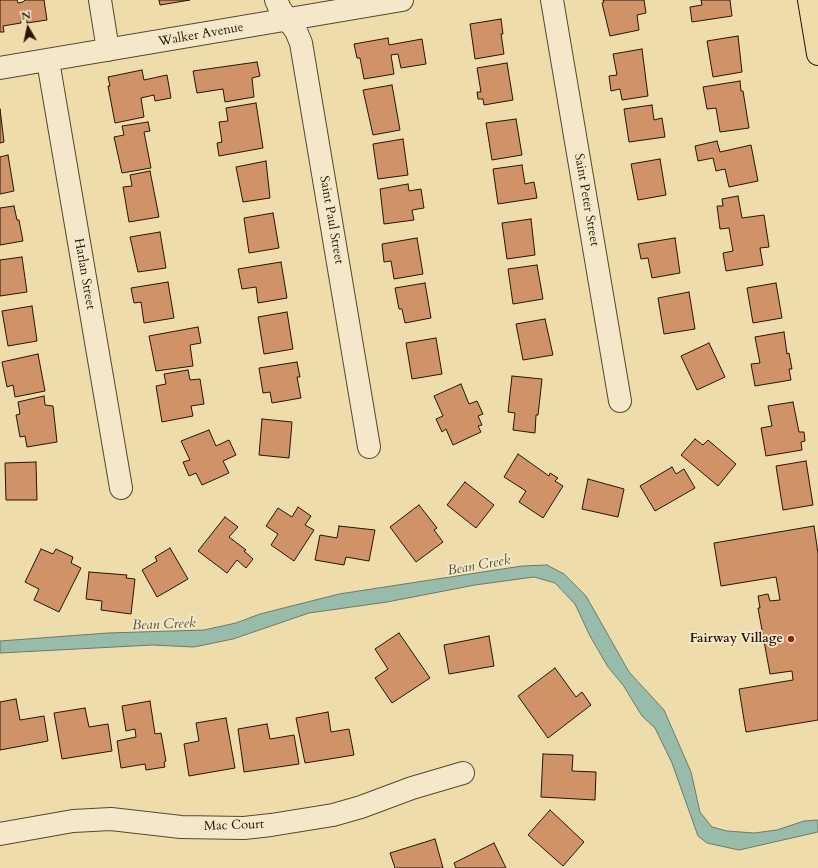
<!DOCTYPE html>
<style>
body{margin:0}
#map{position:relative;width:818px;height:868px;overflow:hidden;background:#edddac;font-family:Cardo,serif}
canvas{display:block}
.north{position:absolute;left:8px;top:8px;width:40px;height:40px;-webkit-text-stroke:3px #f3e9c9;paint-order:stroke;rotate:351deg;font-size:11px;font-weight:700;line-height:16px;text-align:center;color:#2b1400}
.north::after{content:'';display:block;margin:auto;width:14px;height:18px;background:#2b1400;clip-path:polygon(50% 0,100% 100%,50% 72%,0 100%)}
</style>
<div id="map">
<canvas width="818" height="868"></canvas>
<div class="north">N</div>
</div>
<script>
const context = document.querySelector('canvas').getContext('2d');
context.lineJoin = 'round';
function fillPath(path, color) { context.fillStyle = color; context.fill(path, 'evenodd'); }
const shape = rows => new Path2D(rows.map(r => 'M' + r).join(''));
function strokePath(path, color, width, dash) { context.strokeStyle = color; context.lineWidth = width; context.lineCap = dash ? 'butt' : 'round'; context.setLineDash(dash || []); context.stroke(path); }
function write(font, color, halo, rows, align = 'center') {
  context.font = font + ' Cardo,serif'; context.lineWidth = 3.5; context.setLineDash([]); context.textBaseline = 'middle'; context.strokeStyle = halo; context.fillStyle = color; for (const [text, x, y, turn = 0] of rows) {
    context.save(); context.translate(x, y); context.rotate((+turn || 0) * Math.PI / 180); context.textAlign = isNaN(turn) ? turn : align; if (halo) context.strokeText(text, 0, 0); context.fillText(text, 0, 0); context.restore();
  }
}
const water = shape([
 [547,565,564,574,586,596,629,672,664,710,691,772,700,812,712,827,727,831,754,833,777,830,804,821,818,820,818,832,739,850,707,843,698,836,672,763,655,728,642,716,623,685,608,667,590,636,575,604,555,583,534,577,475,585,387,602,309,613,233,639,194,647,153,645,0,653,0,641,108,633,204,630,236,623,260,614,339,594,522,566,547,565]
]);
fillPath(water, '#99bcaa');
strokePath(water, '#6d7966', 1);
const building = shape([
 [0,0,17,0,18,3,23,2,25,0,44,0,47,20,27,23,26,18,21,19,21,23,3,26,4,32,0,32,0,0],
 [159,0,190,0,160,5,159,0],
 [603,0,644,0,646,13,637,15,639,30,610,36,602,3,604,2,603,0],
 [701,0,730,0,732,16,692,22,690,7,702,5,701,0],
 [501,19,503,34,501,34,504,54,475,59,470,24,501,19],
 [738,36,742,72,713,77,707,41,738,36],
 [388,38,389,45,422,39,426,64,401,68,398,54,391,55,394,74,364,79,360,58,357,58,354,44,388,38],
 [642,49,648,96,622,100,620,89,611,91,609,76,617,75,613,54,642,49],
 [257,62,260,76,252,78,254,97,225,102,223,89,197,93,193,71,257,62],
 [507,63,513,100,484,105,483,99,478,99,477,92,481,92,477,68,507,63],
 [142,70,144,80,167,75,171,98,155,101,154,95,141,98,144,117,115,123,108,86,110,86,108,77,142,70],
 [740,81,741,91,743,91,749,128,720,132,716,108,707,109,703,87,740,81],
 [392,85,400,130,373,135,363,90,392,85],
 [256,103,263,148,219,156,217,143,222,142,219,122,228,121,226,108,256,103],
 [652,105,654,120,662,118,665,137,629,142,624,109,652,105],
 [0,109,4,142,0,143,0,109],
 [516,119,522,155,492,160,486,123,516,119],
 [148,122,150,131,144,132,151,168,122,173,114,137,124,135,122,126,148,122],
 [403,139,408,175,378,179,373,144,403,139],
 [717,141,720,152,751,145,758,181,729,187,725,169,716,171,713,158,698,161,695,146,717,141],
 [8,155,14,191,0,194,0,157,8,155],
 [660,159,666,195,638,200,631,164,660,159],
 [266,161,270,198,243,202,236,167,266,161],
 [522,165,525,184,534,182,537,198,498,204,493,169,522,165],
 [150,171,159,217,129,222,123,187,132,186,130,175,150,171],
 [408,184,409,191,421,189,424,208,412,210,414,220,384,224,380,189,408,184],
 [738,196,742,218,764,215,769,247,760,248,763,265,726,271,723,253,733,251,729,228,720,229,717,206,723,206,722,199,738,196],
 [14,206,17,220,19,220,23,241,0,245,0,208,14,206],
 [273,213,279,248,249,253,244,218,273,213],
 [531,219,535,255,507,259,502,223,531,219],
 [160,232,166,268,138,272,130,237,160,232],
 [417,238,423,274,394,279,391,261,384,262,382,244,417,238],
 [675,238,680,273,652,278,648,258,641,259,638,244,675,238],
 [22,257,27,292,0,296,0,260,22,257],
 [281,262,287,298,258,303,256,287,242,289,238,269,281,262],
 [537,265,543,299,513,304,508,269,537,265],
 [168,282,174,318,144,323,141,302,134,303,131,288,168,282],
 [425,283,431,318,405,323,402,309,399,309,395,288,425,283],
 [776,283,782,318,753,323,747,288,776,283],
 [689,292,695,329,664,334,658,298,689,292],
 [32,306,37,341,8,346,2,311,32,306],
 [287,312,293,349,264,354,258,317,287,312],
 [545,319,553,355,523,360,516,324,545,319],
 [198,327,201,343,190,345,193,366,156,371,149,336,198,327],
 [784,332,787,354,789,353,792,369,789,369,791,380,755,386,751,364,760,363,755,337,784,332],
 [436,338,442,374,412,379,406,343,436,338],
 [709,343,725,377,697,390,681,356,709,343],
 [38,354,45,391,15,397,13,385,7,387,2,362,38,354],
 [297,362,300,377,297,377,301,398,272,403,270,392,263,393,259,368,297,362],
 [188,370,190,380,200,379,204,404,191,406,193,416,162,422,156,386,166,384,164,374,188,370],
 [512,376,542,379,538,415,536,415,535,433,513,430,515,413,508,412,512,376],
 [461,384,469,404,477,401,483,414,478,416,482,425,478,426,481,432,453,445,446,429,442,432,436,419,443,416,434,396,461,384],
 [44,396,45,405,53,406,57,442,27,447,25,436,20,437,16,415,20,414,18,402,44,396],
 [793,402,799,432,804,432,805,441,801,442,802,450,766,456,761,428,772,426,768,406,793,402],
 [262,419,292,422,289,458,259,455,262,419],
 [209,430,216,446,229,440,236,455,223,461,229,473,202,485,196,473,189,476,183,462,190,460,181,441,209,430],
 [695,439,703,445,708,440,736,464,718,486,681,455,695,439],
 [518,454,549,476,550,473,558,478,555,481,563,486,543,518,519,502,526,491,504,477,518,454],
 [806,461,813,505,783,510,776,466,806,461],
 [36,462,37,500,6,500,5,463,36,462],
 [672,467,676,474,684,469,695,488,655,511,640,486,672,467],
 [588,479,624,489,618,517,582,509,588,479],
 [465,482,494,505,476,528,447,505,465,482],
 [419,505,437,528,434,530,443,542,416,562,390,527,419,505],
 [298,507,311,516,305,525,314,530,294,561,271,545,278,534,266,526,278,508,292,517,298,507],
 [225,517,238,527,229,537,246,550,244,551,253,559,246,568,237,560,227,573,198,551,225,517],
 [339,526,375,530,369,561,346,557,344,565,315,560,320,535,337,538,339,526],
 [814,526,818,553,818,720,746,732,739,689,793,680,792,671,770,674,758,608,760,608,758,596,768,594,770,601,780,600,776,577,721,586,714,543,814,526],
 [170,548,188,579,157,597,142,570,157,561,155,557,170,548],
 [41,549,53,554,56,549,73,557,71,563,81,568,59,612,34,600,39,589,25,582,41,549],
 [89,572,127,575,126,578,135,579,131,614,101,610,102,601,86,599,89,572],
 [399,633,430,678,392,703,375,678,388,669,375,649,399,633],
 [489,636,494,666,449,674,444,645,489,636],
 [555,668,576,697,582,692,591,705,548,738,518,696,555,668],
 [16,699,20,720,44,716,48,741,0,750,0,702,16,699],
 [150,701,155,734,161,733,166,761,164,762,165,767,146,770,145,764,121,768,117,741,136,737,135,729,126,731,122,706,150,701],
 [85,708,89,727,108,724,112,751,62,759,54,713,85,708],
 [328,712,331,732,349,729,354,755,305,763,296,718,328,712],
 [226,718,235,768,189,776,184,744,199,741,196,723,226,718],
 [267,724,270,739,294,735,299,764,244,772,238,729,267,724],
 [543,754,573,755,572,771,596,772,595,800,541,797,543,754],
 [550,810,584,842,563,866,528,835,550,810],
 [435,839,443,868,395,868,390,853,435,839],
 [494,843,506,868,456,868,454,863,494,843]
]);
fillPath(building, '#cf9269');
strokePath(building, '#2b1400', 1);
const minor = shape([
 [100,0,108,50],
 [276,0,280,9,296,31,301,43,369,447],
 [552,0,620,401],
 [48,61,121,488],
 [0,68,402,0],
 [0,834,73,821,111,819,181,827,244,828,271,825,333,815,361,807,412,788,463,773]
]);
const major = shape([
 [809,0,818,54]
]);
strokePath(minor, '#5c462b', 24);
strokePath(major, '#2b1400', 24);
strokePath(minor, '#f3e9c9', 22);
strokePath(major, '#edddac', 22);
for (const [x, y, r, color] of [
 [791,639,4,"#8f2418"]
]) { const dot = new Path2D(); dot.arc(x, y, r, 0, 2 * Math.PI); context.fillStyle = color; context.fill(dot); strokePath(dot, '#f3e9c9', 1.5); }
write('13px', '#2b1400', '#f3e9c9', [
 ["Walker Avenue",201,35,-10],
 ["Saint Peter Street",586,200,80],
 ["Saint Paul Street",331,220,80],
 ["Harlan Street",84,274,80],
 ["Mac Court",234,826,-2]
]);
write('bold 13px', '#2b1400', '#f3e9c9', [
 ["Fairway Village",783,639]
], 'right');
write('italic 14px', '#524f3c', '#f3e9c9', [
 ["Bean Creek",479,566,-10],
 ["Bean Creek",164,625,-2]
]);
</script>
